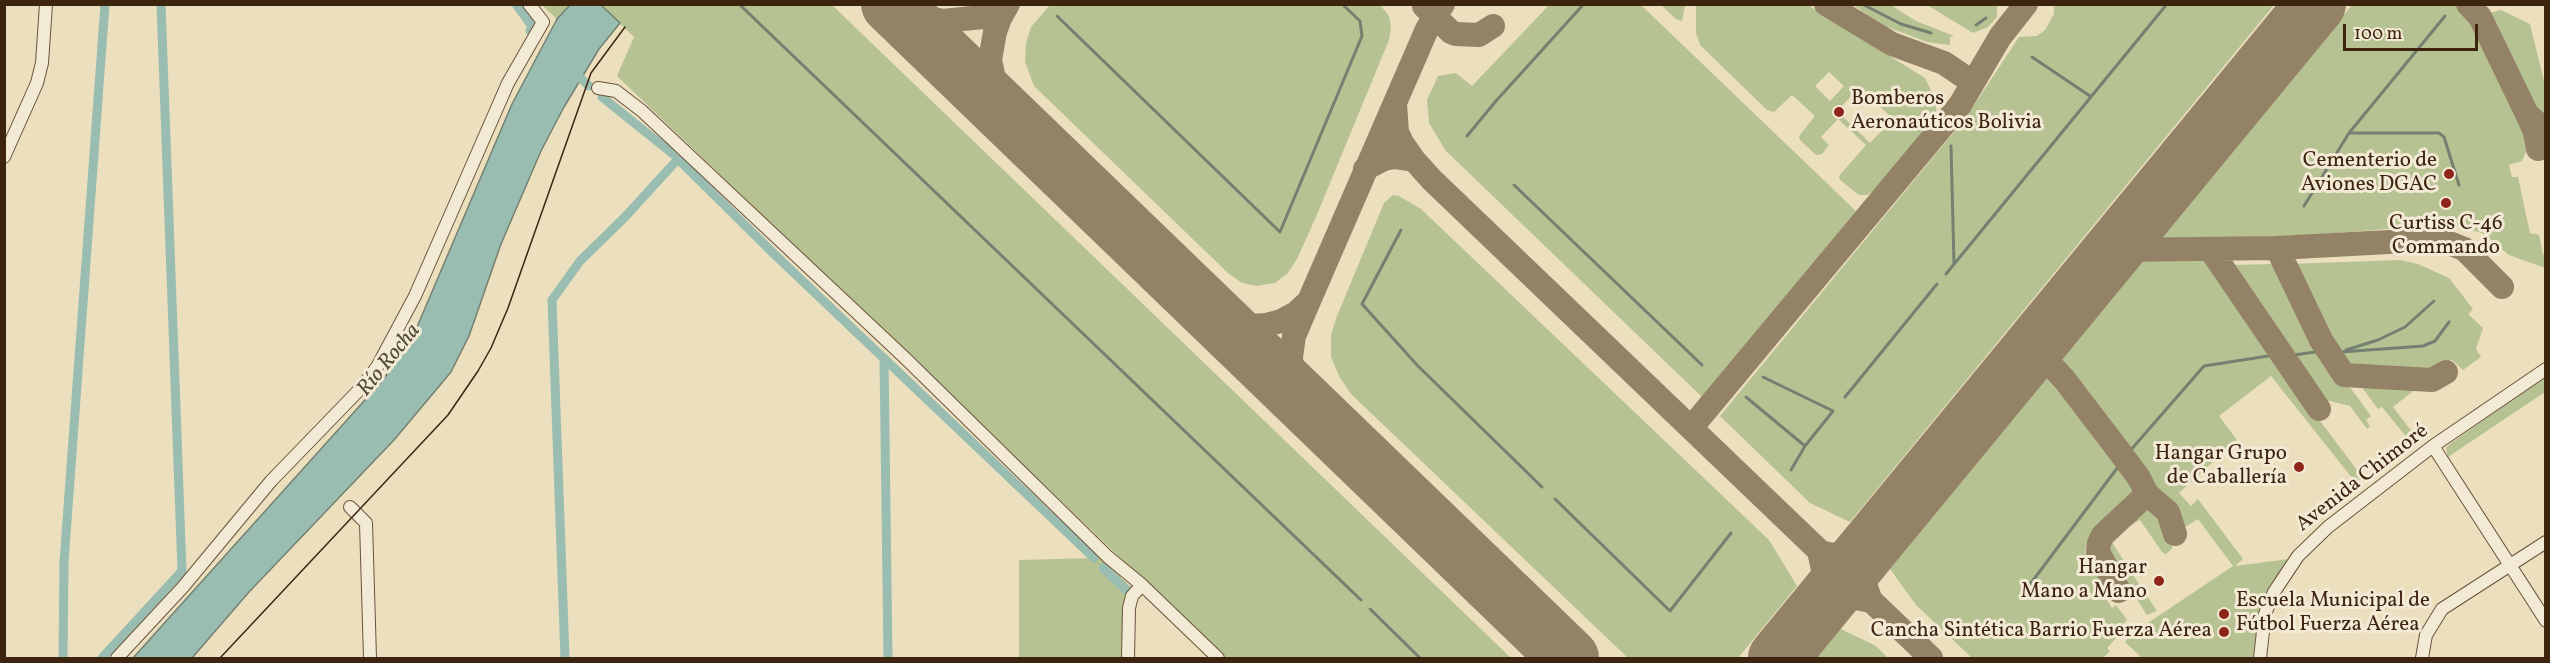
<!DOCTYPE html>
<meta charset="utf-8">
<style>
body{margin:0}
#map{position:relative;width:2550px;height:663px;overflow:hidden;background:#ecdfbe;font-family:Vollkorn,serif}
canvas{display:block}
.frame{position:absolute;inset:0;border:6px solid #3d240f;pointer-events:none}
.scale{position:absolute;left:2343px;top:24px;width:135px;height:27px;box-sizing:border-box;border:3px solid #3d240f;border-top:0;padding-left:8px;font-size:18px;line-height:21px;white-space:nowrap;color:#3d240f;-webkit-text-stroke:4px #f3ead5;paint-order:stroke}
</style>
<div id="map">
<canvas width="2550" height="663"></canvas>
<div class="frame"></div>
<div class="scale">100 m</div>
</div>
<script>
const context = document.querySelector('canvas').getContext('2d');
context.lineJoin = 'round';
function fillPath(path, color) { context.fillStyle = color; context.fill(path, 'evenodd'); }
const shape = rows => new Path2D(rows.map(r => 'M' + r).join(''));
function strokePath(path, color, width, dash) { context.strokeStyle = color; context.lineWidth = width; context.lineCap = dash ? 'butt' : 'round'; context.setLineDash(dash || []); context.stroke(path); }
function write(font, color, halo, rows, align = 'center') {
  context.font = font + ' Vollkorn,serif'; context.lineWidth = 6; context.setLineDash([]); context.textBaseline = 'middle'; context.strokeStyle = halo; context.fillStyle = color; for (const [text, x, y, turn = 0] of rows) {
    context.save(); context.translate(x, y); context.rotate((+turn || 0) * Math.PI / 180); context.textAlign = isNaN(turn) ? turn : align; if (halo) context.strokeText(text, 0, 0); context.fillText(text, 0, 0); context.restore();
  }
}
fillPath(shape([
 [1550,4,1641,5,1856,211,1702,397,1446,151,1429,123,1427,100,1438,76,1456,73,1472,86],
 [542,5,570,5,557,19],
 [600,5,832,5,1511,658,1225,658,617,76,634,37],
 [1050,5,1381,6,1389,16,1391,27,1389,40,1316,217,1297,259,1288,273,1275,283,1257,286,1242,283,1228,273,1034,86,1025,62,1026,43,1031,27],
 [1661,5,1685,5,1682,21,1676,19],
 [1696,5,1808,5,1925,78,1936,101,1936,113,1929,126,1874,190,1867,195,1859,195,1840,180,1839,176,1866,145,1838,119,1821,137,1829,145,1822,154,1816,155,1800,140,1799,136,1815,116,1792,95,1774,112,1767,110,1700,45,1696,33],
 [1829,72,1844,86,1830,101,1815,86],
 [1860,87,1893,119,1870,143,1837,111],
 [1854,5,1891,5,1916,21,1954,36,1950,37,1950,45,1927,42,1877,23],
 [1927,5,1997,5,1997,17,1988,27,1973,33],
 [2054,5,2274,5,1850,522,1810,503,1720,416,1967,116,2019,37,2037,36,2045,30,2054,14],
 [2352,5,2459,5,2469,13,2532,139,2522,161,2509,165,2512,177,2518,177,2530,233,2539,235,2543,254,2545,254,2545,268,2509,255,2482,233,2449,224,2273,238,2158,240],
 [2501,10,2530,24,2545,85,2545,117,2540,118,2526,96,2486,14],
 [1393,195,1399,196,1421,209,1769,540,1797,586,1738,658,1628,658,1351,394,1339,376,1331,357,1331,335,1337,316,1384,203],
 [2142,260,2211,260,2239,295,2314,413,2363,478,2356,483,2271,376,2219,416,2237,440,2179,493,2191,506,2198,499,2243,559,2235,566,2289,559,2266,593,2259,615,2253,658,2139,658,2140,656,2125,642,2130,635,2233,566,2198,519,2180,530,2174,524,2169,505,2150,488,2110,433,2056,366],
 [2401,260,2418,264,2449,278,2473,309,2468,314,2483,328,2476,349,2481,357,2463,370,2452,360,2415,376,2355,373,2339,363,2328,347,2288,264],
 [2279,264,2289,279,2322,349,2371,416,2366,420,2370,426,2367,429,2350,406,2318,398,2226,265],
 [2051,371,2067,389,2137,483,2137,497,2089,537,2085,552,2093,569,2112,596,2107,600,2112,608,2116,605,2127,620,2115,632,2118,636,2107,648,2110,651,2103,658,1972,658,1916,605,1890,569],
 [2545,376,2545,392,2448,457,2446,448,2450,444],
 [2358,382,2442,385,2417,388,2393,407,2419,441,2413,445,2382,407,2378,409],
 [2148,502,2162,510,2172,536,2167,540,2173,548,2166,554,2162,552,2140,520,2130,526,2127,520],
 [2110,539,2131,572,2157,611,2147,615,2128,586,2125,588,2104,555,2105,544],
 [1099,556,1132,588,1125,600,1123,612,1121,658,1019,658,1019,560,1094,558],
 [1839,628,1876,646,1888,658,1814,658]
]), '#b7c292');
const water = shape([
 [570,5,601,5,620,23,599,49,564,107,541,151,501,244,469,336,451,372,394,440,249,592,192,658,133,658,382,381,411,341,512,104,557,19,570,5]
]);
fillPath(water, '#99bdb1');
strokePath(water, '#748070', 1.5);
strokePath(shape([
 [739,4,1361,600],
 [1862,4,1901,24,1931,33],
 [1057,16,1280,232,1362,36,1360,21,1342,4],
 [1976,25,1986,18],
 [2032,57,2090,96],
 [2350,133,2439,133,2444,137,2459,185],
 [1467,136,1496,101,1582,6],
 [1951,146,1954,264],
 [1514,185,1702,365],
 [2304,206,2349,133,2445,16],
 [1401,230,1362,304,1418,366,1542,487],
 [1946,274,2167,4],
 [2346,350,2378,340,2405,327,2434,301],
 [2341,352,2423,346,2435,341,2449,322],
 [2294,355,2315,352],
 [1763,377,1833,411,1805,446,1791,470],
 [1746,397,1805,446],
 [1845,397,1937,284],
 [2129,452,2204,366,2268,356],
 [1555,499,1670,611,1731,533],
 [2022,595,2118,467],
 [1370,609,1420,658]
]), '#748070', 3);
strokePath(shape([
 [516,4,532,26,530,31],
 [573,71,589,86],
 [602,97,673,154],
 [884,358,888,658],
 [1103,568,1126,590],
 [63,658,64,562,105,4],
 [102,658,182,571,161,4],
 [565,658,552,300,580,261,625,217,678,159,773,253,1094,558]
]), '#99bdb1', 9);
strokePath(shape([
 [895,4,921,16,942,21,983,17,1006,4],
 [1008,4,1000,18,995,32,990,60,994,79,1010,119],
 [1826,4,1892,44,1944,63,1972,82],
 [2468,4,2480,17,2527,114],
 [1424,6,1451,32,1456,34,1479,35,1493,26],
 [2538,149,2535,132,2527,114,2546,131],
 [1414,160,1432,180,1931,658],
 [1365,169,1384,159,1394,157,1414,160,1402,143,1397,132,1395,104],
 [2277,248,2321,340,2344,375,2432,380,2446,372],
 [2210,249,2319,409],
 [2114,250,2277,248,2426,240,2449,243,2464,249,2502,287],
 [1309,301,1427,29,1443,4],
 [1205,307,1236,323,1251,326,1266,325,1281,321,1296,313,1309,301,1294,336,1291,357,1292,372,1313,411],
 [2034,347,2064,379,2119,451,2139,478,2147,494,2103,535,2099,543,2098,552,2119,591],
 [1691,428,1960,105,2000,37,2026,4],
 [2147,494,2168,512,2175,534],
 [1819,551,1825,579,1824,590,1815,614,1827,604,1845,596,1871,601],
 [1819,551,1827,554,1847,556,1871,546,1863,571,1864,582,1871,601]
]), '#948266', 24);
strokePath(shape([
 [891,4,1569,658],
 [1778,658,2316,4]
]), '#948266', 60);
const minor = shape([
 [598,88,616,91,642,111,905,358,1108,557,1142,585,1218,658],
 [4,157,37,83,42,63,46,4],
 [2433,446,2546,621],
 [350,507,366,523,370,658],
 [117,658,183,587,271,481,361,388,377,367,415,296,508,83,543,22,529,4],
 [1128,658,1129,608,1132,596,1142,585],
 [2260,658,2265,614,2274,592,2298,556,2328,527,2433,446,2546,369],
 [2422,658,2426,635,2442,609,2546,542]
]);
strokePath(minor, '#69533b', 14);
strokePath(minor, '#f3ead5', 12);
strokePath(shape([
 [220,658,448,415,478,371,491,348,508,308,591,73,625,27]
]), '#3d240f', 1.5);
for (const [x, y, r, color] of [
 [1839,112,6,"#8f2418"],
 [2449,174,6,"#8f2418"],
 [2446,203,6,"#8f2418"],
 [2299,467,6,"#8f2418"],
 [2159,581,6,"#8f2418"],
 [2224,614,6,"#8f2418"],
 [2224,632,6,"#8f2418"]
]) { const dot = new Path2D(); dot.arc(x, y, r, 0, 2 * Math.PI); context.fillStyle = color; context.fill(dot); strokePath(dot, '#f3ead5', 2); }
write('21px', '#3d240f', '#f3ead5', [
 ["Bomberos",1851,100,"left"],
 ["Aeronaúticos Bolivia",1851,124,"left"],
 ["Cementerio de",2437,162],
 ["Aviones DGAC",2437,186],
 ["Curtiss C-46",2446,225,"center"],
 ["Commando",2446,249,"center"],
 ["Hangar Grupo",2287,455],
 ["de Caballería",2287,479],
 ["Hangar",2147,569],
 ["Mano a Mano",2147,593],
 ["Escuela Municipal de",2236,602,"left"],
 ["Fútbol Fuerza Aérea",2236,626,"left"],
 ["Cancha Sintética Barrio Fuerza Aérea",2212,632]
], 'right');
write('21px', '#3d240f', '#f3ead5', [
 ["Avenida Chimoré",2363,479,-38]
]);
write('italic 22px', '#544a38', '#f3ead5', [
 ["Río Rocha",390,361,-51]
]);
</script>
